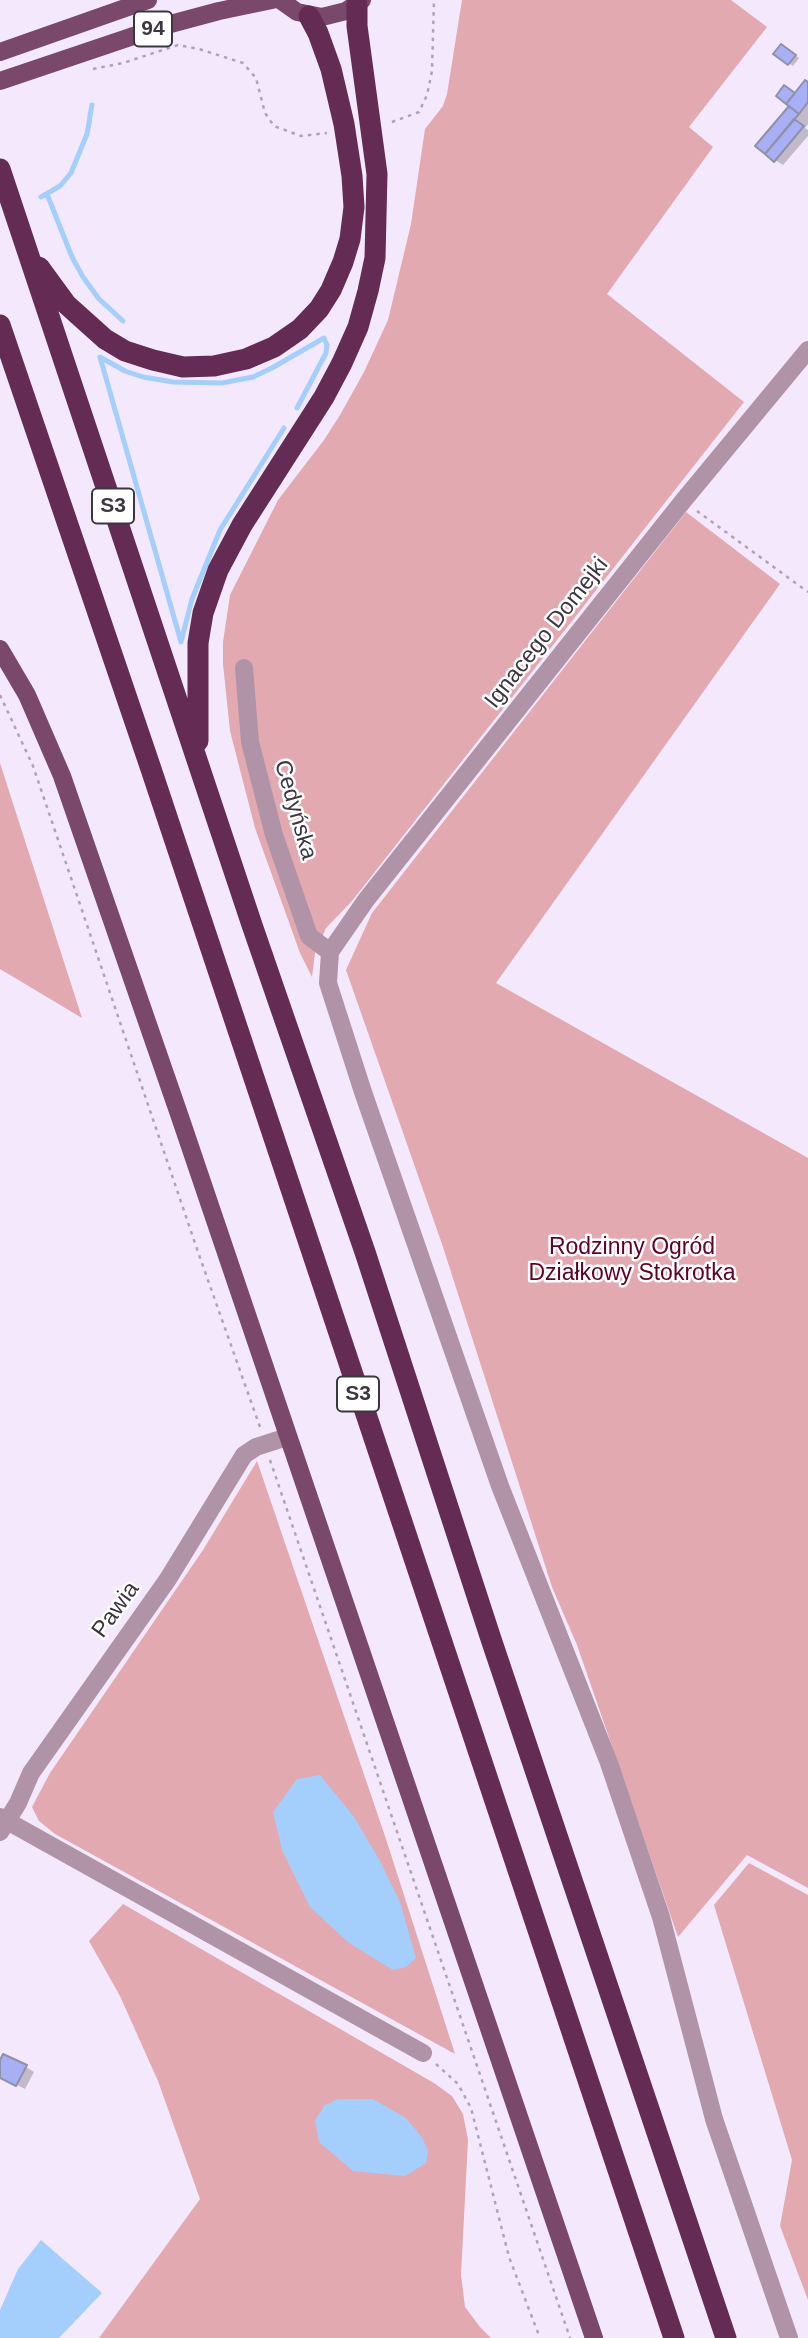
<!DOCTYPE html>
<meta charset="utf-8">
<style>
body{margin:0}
canvas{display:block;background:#f3e8fc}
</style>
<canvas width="808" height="2338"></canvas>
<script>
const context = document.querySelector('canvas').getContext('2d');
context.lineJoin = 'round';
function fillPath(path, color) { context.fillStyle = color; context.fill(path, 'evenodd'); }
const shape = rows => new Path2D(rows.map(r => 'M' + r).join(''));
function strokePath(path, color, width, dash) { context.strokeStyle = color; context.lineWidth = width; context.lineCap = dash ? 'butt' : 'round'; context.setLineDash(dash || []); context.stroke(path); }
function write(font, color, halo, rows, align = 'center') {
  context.font = font + ' Arial,sans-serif'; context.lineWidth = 5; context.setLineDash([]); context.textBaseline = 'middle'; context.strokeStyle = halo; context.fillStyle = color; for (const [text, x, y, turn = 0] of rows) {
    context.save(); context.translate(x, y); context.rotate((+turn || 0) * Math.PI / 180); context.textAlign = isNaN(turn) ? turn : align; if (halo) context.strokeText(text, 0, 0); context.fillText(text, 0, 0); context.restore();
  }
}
fillPath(shape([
 [462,0,731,0,767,27,689,127,713,147,607,294,744,402,352,901,326,928,315,953,312,977,300,953,255,828,230,731,223,664,223,642,230,595,278,500,324,440,340,415,364,372,388,320,411,224,425,129,443,106,447,94],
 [686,512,780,584,496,983,808,1158,808,1888,747,1855,678,1937,577,1645,552,1587,442,1244,346,970,372,913],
 [0,763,82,1018,0,969],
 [257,1461,386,1839,455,2054,55,1834,39,1821,32,1807,50,1773,203,1550],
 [749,1863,808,1895,808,2300,780,2226,792,2160,714,1905],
 [123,1904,434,2083,452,2096,463,2114,468,2140,461,2275,465,2307,480,2327,491,2338,99,2338,200,2199,158,2081,120,1996,89,1941]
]), '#e3a9b1');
fillPath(shape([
 [320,1775,354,1817,380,1861,400,1902,416,1958,406,1967,393,1970,349,1943,310,1907,282,1850,273,1812,297,1779],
 [338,2099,373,2099,406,2118,421,2136,428,2150,426,2163,405,2176,353,2171,319,2142,315,2120,325,2105],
 [41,2240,102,2293,59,2338,0,2338,0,2310,18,2269]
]), '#a4cffc');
fillPath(shape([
 [785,48,799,58,793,66,776,53],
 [808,84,808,124,805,128,808,130,808,136,783,165,775,160,795,95],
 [0,2064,26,2067,34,2072,25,2089,0,2076]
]), '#0003');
strokePath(shape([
 [47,194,72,257,83,277,99,299,123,321],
 [41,197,60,186,71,173,87,134,92,105],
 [100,357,181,642,192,599,220,530,284,428],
 [100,357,125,371,143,377,173,382,222,383,253,377,272,368,324,338,327,345,326,353,297,408]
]), '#a4cffc', 5);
const building = shape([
 [781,44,796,55,788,65,773,54,781,44],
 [805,80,808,82,808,102,799,114,786,104,805,80],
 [784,85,795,93,786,104,776,96,784,85],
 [789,106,799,114,765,154,755,146,789,106],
 [794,119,804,126,774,162,765,154,794,119],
 [3,2054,27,2065,16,2086,0,2078,0,2060,3,2054]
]);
fillPath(building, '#a9aff4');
strokePath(building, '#8e91a9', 2);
strokePath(shape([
 [93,69,123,63,178,45,199,49,243,63,256,78,265,113,274,126,301,136,327,133],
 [392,122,419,112,427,95,432,71,434,0],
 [697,511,808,592],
 [0,695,33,766,198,1252,260,1427],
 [270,1460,570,2338],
 [436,2064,458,2084,471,2108,509,2257,540,2338]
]), '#ada4b4', 2.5, [3.5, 5]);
strokePath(shape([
 [244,668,250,742,274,835,309,936,330,952],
 [330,952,328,983,363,1092,500,1486,609,1763,661,1917,714,2119,789,2338],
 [330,952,366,900,683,501,808,350],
 [0,1817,423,2053],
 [0,1832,18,1803,31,1773,168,1579,244,1455,256,1447,287,1437]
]), '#b093a6', 18);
strokePath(shape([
 [280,0,297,12,322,17,346,11,362,0],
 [0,52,148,0],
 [0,81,163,26,219,11,272,0],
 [0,649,27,695,62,776,180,1117,594,2338]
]), '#79486a', 18);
strokePath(shape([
 [0,169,252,925,365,1252,491,1639,726,2338],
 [39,267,66,304,105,339,125,351,153,360,183,367,214,366,246,359,274,347,300,329,319,309,331,290,343,262,350,239,354,207,352,176,344,124,331,69,318,33,309,16],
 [0,325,150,766,674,2338],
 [198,741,198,643,203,613,218,570,242,525,324,397,342,363,358,327,368,291,375,258,377,174,357,26,357,5]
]), '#642c55', 21);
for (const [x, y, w] of [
 [153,29,38],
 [113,506,42],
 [358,1394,42]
]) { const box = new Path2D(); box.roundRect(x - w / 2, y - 17.5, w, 35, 5); context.fillStyle = '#fff'; context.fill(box); strokePath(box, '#3b3640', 2); }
write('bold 21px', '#3b3640', null, [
 ["94",153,29],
 ["S3",113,506],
 ["S3",358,1394]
]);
write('23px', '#3b3640', '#fff', [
 ["Ignacego Domejki",547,633,-52],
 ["Cedyńska",295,810,74],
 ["Pawia",116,1610,-54]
]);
write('23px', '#620025', '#fff', [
 ["Rodzinny Ogród",632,1248],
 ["Działkowy Stokrotka",632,1274]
]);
</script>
